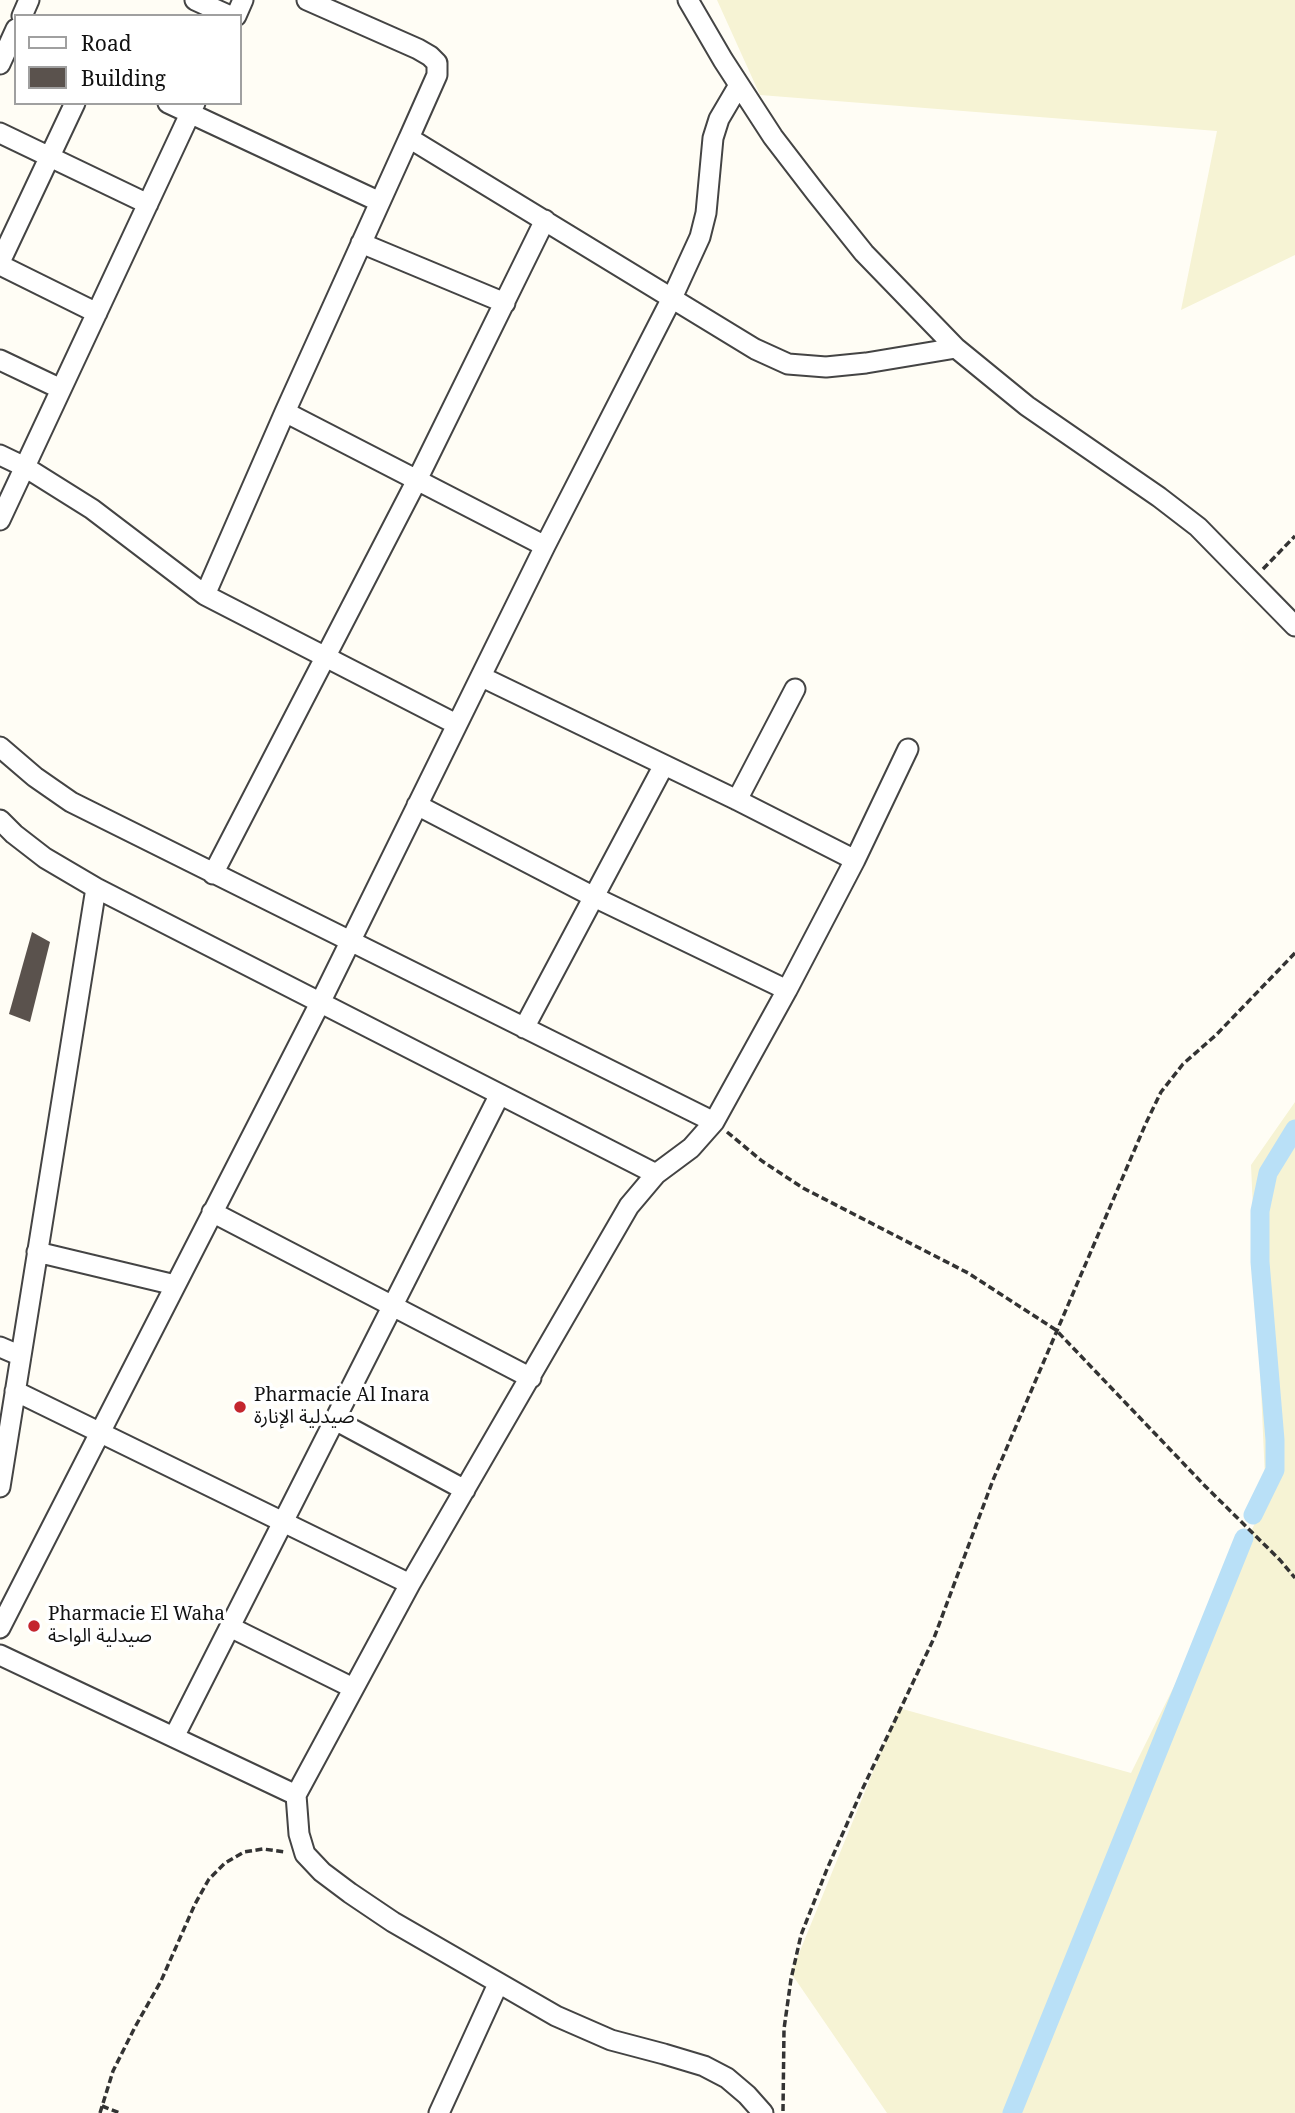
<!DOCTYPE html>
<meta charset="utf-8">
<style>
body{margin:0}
#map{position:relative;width:1295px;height:2113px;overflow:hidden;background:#fffdf5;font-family:"Noto Serif",serif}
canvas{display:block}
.legend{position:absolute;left:14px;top:14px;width:228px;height:91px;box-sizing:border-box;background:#fff;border:2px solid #a0a0a0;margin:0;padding:9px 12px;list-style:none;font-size:21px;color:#111}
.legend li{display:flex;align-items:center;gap:14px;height:35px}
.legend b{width:35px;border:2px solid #a0a0a0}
</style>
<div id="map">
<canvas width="1295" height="2113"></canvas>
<ul class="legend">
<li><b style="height:9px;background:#fff"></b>Road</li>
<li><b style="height:19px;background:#5a524d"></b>Building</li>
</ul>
</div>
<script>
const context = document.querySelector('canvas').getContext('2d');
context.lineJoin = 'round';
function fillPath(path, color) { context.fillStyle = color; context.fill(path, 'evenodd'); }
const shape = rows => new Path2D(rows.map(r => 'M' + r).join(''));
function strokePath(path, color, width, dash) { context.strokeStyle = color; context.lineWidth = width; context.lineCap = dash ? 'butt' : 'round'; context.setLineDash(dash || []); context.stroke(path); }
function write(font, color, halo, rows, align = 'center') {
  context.font = font + ' "Noto Serif","Noto Sans Arabic",serif'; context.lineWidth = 7; context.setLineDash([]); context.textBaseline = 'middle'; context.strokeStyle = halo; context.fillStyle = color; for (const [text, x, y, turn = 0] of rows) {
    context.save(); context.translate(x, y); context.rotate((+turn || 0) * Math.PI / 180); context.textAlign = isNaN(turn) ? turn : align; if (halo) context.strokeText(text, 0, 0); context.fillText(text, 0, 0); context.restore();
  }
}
fillPath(shape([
 [717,0,1295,0,1295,255,1181,310,1217,131,760,95],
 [1295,1102,1295,2113,887,2113,791,1973,899,1708,1131,1773,1266,1501,1251,1165]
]), '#f6f3d4');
strokePath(shape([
 [1253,1515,1275,1470,1275,1440,1260,1262,1260,1211,1268,1173,1295,1129],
 [1012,2113,1244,1538]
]), '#b9e0f7', 19);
fillPath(shape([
 [32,932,50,942,30,1022,9,1014]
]), '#5a524d');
const street = shape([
 [195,0,230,16],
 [307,0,418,49,430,56,437,63,437,75,409,138,755,349,788,364,826,367,866,363,956,348,1027,406,1159,497,1198,527,1295,626],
 [688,0,723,60,773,137,816,193,864,253,956,348],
 [22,16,29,0],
 [236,16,243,0],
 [0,64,16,29],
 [168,103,380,202],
 [0,133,148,204],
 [409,138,285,412,205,595,456,724],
 [361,243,505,303],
 [0,262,75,103],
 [0,265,97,313],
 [0,360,61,389],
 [285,412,545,546],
 [0,455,25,467,92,509,205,595],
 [0,520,195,103],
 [482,677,737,800,855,860],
 [0,747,35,777,71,802,714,1122],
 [737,800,795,689],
 [417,805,594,897,787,990],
 [0,820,14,834,45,858,96,888,656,1174],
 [213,874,417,480,545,220],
 [524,1028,664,765],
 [212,1212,531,1378],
 [37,1252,175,1285],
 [0,1347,21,1356],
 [15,1391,410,1584],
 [335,1420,465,1490],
 [0,1487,96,888],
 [230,1627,353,1688],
 [0,1628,320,1003,545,546,672,298,700,237,706,213,713,138,719,119,739,85],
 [0,1655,296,1795],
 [174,1737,499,1096],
 [439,2113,498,1984],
 [763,2113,747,2095,727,2078,704,2066,664,2054,611,2040,556,2016,393,1922,350,1893,322,1872,305,1854,299,1834,296,1795,410,1584,629,1206,656,1174,691,1148,714,1122,787,990,855,860,908,749]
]);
strokePath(street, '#444', 23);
strokePath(shape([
 [1263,569,1295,536],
 [727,1132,762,1161,803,1188,968,1273,1056,1330,1205,1486,1280,1560,1295,1578],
 [102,2106,120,2113],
 [783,2111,784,2029,791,1979,801,1935,827,1869,862,1790,934,1638,993,1480,1146,1123,1161,1092,1183,1064,1216,1035,1295,953],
 [100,2113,113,2071,135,2027,161,1981,195,1904,209,1879,225,1863,244,1852,263,1849,285,1852]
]), '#333', 3.5, [7, 3.5]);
strokePath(street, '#fff', 19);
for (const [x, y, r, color] of [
 [240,1407,7,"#c4262e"],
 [34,1626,7,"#c4262e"]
]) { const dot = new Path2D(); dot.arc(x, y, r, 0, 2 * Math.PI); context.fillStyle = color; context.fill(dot); strokePath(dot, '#fff', 2.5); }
write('19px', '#111', '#fff', [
 ["Pharmacie Al Inara",254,1396],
 ["صيدلية الإنارة",254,1418],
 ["Pharmacie El Waha",48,1615],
 ["صيدلية الواحة",48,1637]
], 'left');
</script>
